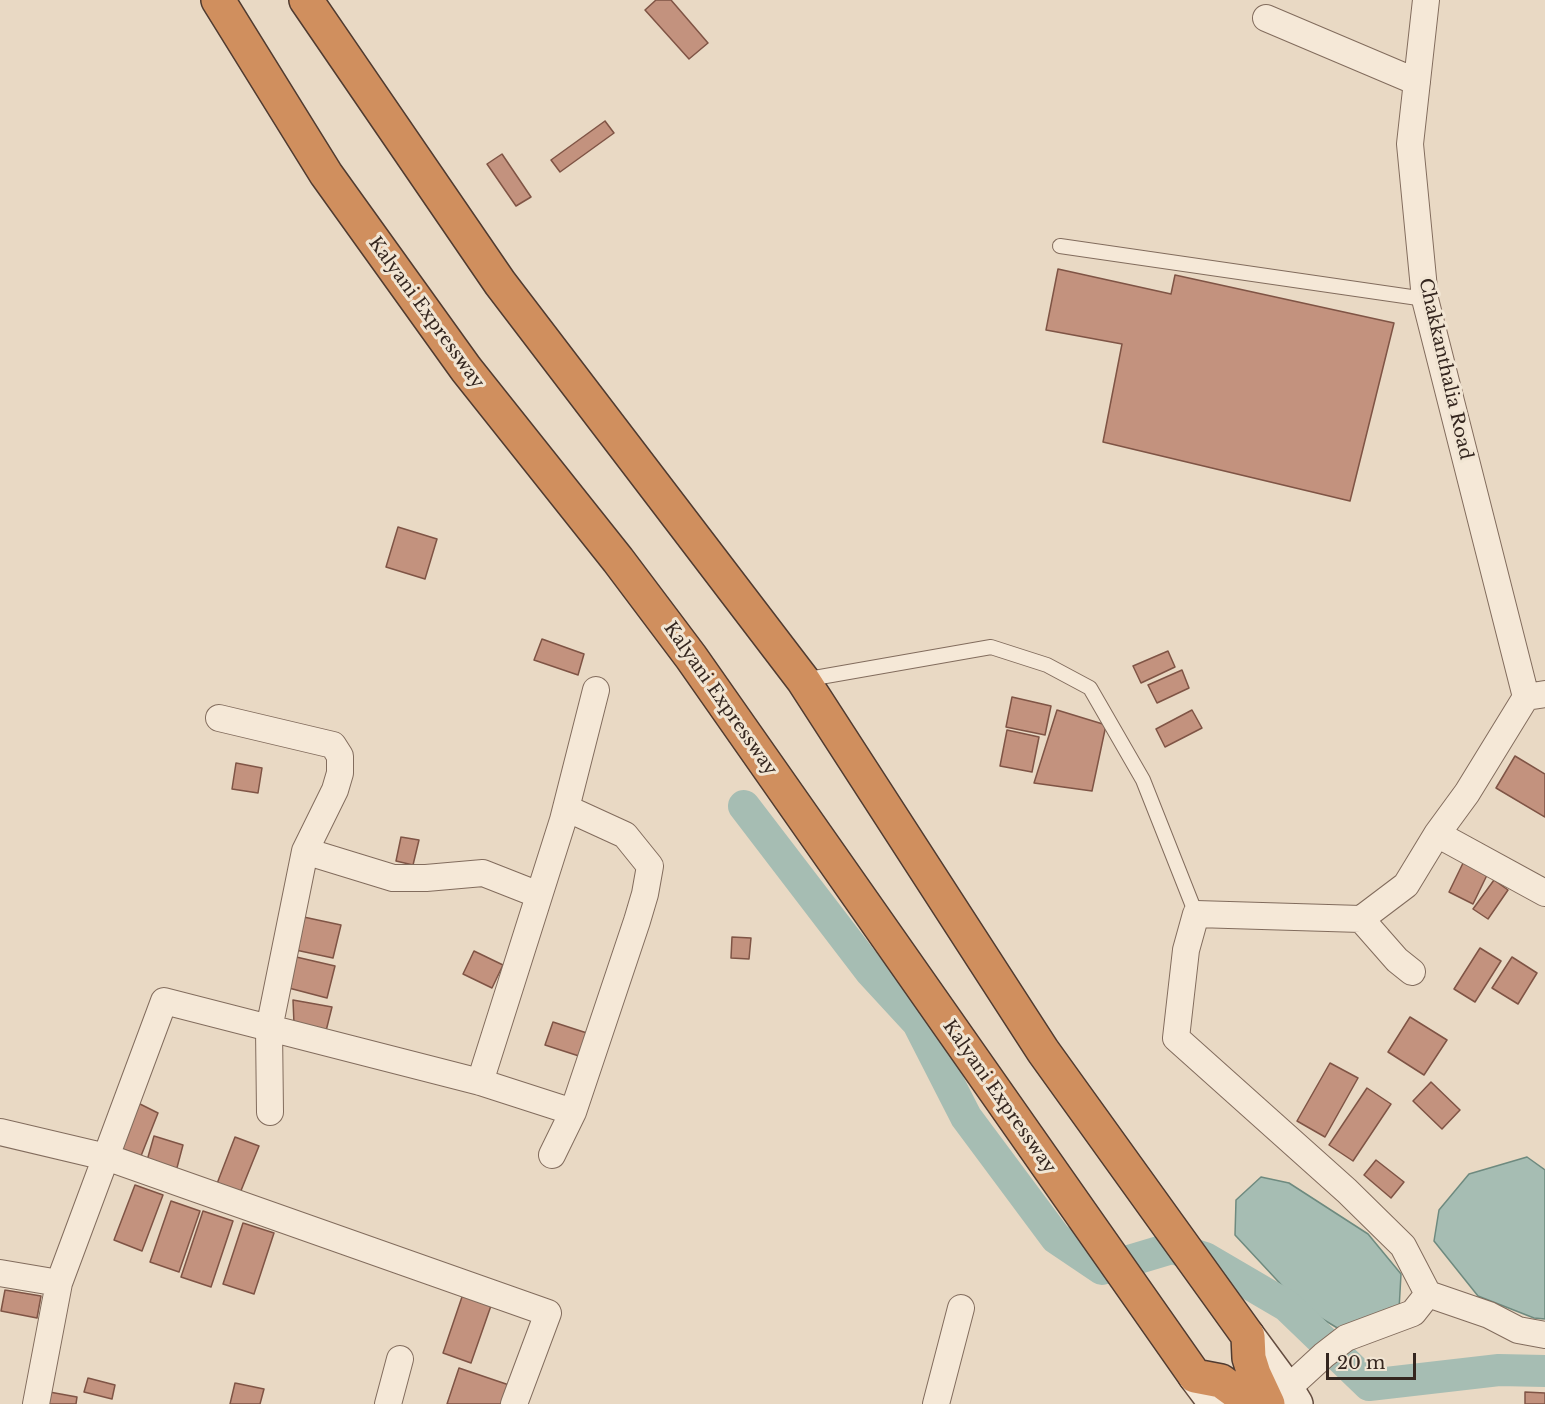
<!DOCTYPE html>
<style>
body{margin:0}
#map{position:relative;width:1545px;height:1404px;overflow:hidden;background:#e9d9c4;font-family:"Libre Baskerville",serif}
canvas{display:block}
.scale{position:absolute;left:1326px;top:1353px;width:90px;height:27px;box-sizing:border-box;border:3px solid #34261f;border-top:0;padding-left:8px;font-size:18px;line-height:21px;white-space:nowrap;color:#34261f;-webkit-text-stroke:4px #f1e5d3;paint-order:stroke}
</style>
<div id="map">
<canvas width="1545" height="1404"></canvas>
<div class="scale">20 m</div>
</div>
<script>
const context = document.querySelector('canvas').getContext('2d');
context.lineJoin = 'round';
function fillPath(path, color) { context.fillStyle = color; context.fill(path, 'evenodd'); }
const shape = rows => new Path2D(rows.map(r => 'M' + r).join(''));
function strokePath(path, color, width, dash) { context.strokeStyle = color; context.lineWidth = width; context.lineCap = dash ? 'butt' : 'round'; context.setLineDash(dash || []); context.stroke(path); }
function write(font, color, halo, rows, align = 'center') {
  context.font = font + ' "Libre Baskerville",serif'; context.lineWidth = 6; context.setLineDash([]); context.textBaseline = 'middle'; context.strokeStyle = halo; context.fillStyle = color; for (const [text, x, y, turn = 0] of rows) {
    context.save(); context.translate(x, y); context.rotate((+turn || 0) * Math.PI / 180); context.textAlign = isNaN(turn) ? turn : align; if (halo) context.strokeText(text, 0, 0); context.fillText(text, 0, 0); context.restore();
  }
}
const water = shape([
 [1527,1157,1545,1170,1545,1319,1534,1318,1478,1296,1434,1241,1439,1210,1469,1174,1527,1157],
 [1261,1177,1289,1183,1368,1234,1401,1274,1399,1310,1344,1332,1301,1306,1235,1235,1236,1200,1261,1177]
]);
fillPath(water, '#a6bdb3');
strokePath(water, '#6e8a7f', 1.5);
strokePath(shape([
 [744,806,871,972,918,1023,966,1117,1056,1238,1102,1269,1172,1248,1205,1258,1287,1306,1369,1385,1499,1370,1545,1371]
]), '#a6bdb3', 32);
const building = shape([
 [656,0,671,0,708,43,689,59,645,10,656,0],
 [605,121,614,133,560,172,551,160,605,121],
 [502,154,531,197,516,206,487,164,502,154],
 [1058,269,1171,294,1175,275,1394,323,1350,501,1103,442,1122,344,1046,330,1058,269],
 [398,527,437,539,425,579,386,567,398,527],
 [542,639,584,654,578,675,534,660,542,639],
 [1168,651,1175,667,1141,683,1133,666,1168,651],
 [1182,670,1189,688,1157,703,1148,685,1182,670],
 [1012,697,1051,706,1045,735,1006,727,1012,697],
 [1057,710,1106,725,1092,791,1034,783,1057,710],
 [1192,710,1202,728,1165,747,1156,729,1192,710],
 [1007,730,1039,737,1032,772,1000,766,1007,730],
 [1515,756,1545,774,1545,817,1496,788,1515,756],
 [236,763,262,768,258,793,232,789,236,763],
 [401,837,419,840,413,865,396,861,401,837],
 [1465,859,1489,871,1473,904,1449,892,1465,859],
 [1494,880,1508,890,1488,919,1473,909,1494,880],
 [299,916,341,925,333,958,291,949,299,916],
 [732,937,751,938,749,959,731,958,732,937],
 [1480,948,1501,961,1475,1002,1454,989,1480,948],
 [474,951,503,965,492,988,463,974,474,951],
 [292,956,335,966,327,998,285,987,292,956],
 [1512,957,1537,973,1518,1004,1492,988,1512,957],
 [293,1000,332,1007,326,1031,294,1024,293,1000],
 [1410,1017,1447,1040,1424,1075,1388,1052,1410,1017],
 [553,1022,590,1034,582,1057,545,1045,553,1022],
 [1330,1063,1358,1078,1325,1137,1297,1121,1330,1063],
 [1431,1082,1460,1110,1442,1129,1413,1101,1431,1082],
 [1367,1088,1391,1104,1353,1161,1329,1145,1367,1088],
 [136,1102,158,1113,141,1156,115,1146,136,1102],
 [154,1136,183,1145,174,1179,144,1171,154,1136],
 [235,1137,259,1146,236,1203,213,1194,235,1137],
 [1376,1160,1404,1182,1391,1198,1364,1175,1376,1160],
 [135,1185,163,1195,142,1251,114,1240,135,1185],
 [171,1201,200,1211,179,1272,150,1262,171,1201],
 [203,1211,233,1221,211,1287,181,1277,203,1211],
 [243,1223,274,1233,254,1294,223,1284,243,1223],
 [5,1290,41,1296,37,1318,1,1311,5,1290],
 [464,1291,493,1300,471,1363,443,1353,464,1291],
 [459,1368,509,1385,502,1404,447,1404,459,1368],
 [88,1378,115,1385,112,1399,84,1392,88,1378],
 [235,1383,264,1389,260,1404,230,1404,235,1383],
 [44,1391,77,1397,76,1404,42,1404,44,1391],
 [1525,1392,1545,1393,1545,1404,1525,1404,1525,1392]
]);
fillPath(building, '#c3927e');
strokePath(building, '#7f5445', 1.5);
const lane = shape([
 [1060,246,1425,299],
 [803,680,991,647,1047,665,1090,688,1143,780,1196,914]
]);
const street = shape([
 [1426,0,1410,144,1425,299,1526,697],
 [1266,18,1417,82],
 [219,718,333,745,340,756,340,773,335,790,305,851,269,1029,270,1112],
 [1437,834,1545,893],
 [305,851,393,878,426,878,483,873,539,895],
 [1361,919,1397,960,1412,972],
 [480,1082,563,820,596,690],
 [0,1132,106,1157,548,1313,514,1404],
 [552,1155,573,1112,637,921,645,894,650,866,625,835,566,808],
 [0,1273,59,1283],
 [1428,1294,1489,1315,1518,1330,1545,1335],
 [1287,1389,1324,1355,1346,1338,1413,1313,1428,1294,1403,1246,1347,1191,1176,1038,1186,950,1196,914,1361,919,1406,885,1437,834,1467,793,1526,697,1545,694],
 [36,1404,59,1283,164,1001,480,1082,573,1112],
 [388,1404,400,1359],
 [936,1404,961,1308]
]);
const secondary = shape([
 [1248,1336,1287,1389,1296,1404],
 [1195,1376,1216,1404]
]);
const highway = shape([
 [218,0,326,174,466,369,618,560,691,657,1195,1376,1221,1381,1243,1397,1248,1404],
 [306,0,500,283,803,680,1043,1051,1248,1336,1249,1358,1254,1374,1268,1404]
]);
strokePath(lane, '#826c5d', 16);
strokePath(street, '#826c5d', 28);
strokePath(secondary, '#644d40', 36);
strokePath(highway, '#503b30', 36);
strokePath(lane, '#f5e8d7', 14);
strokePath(street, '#f5e8d7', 26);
strokePath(secondary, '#f5e8d7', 33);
strokePath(highway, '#d08f5e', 33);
write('18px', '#34261f', '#f1e5d3', [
 ["Kalyani Expressway",426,313,54],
 ["Chakkanthalia Road",1445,369,77],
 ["Kalyani Expressway",720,699,55],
 ["Kalyani Expressway",999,1097,55]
]);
</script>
